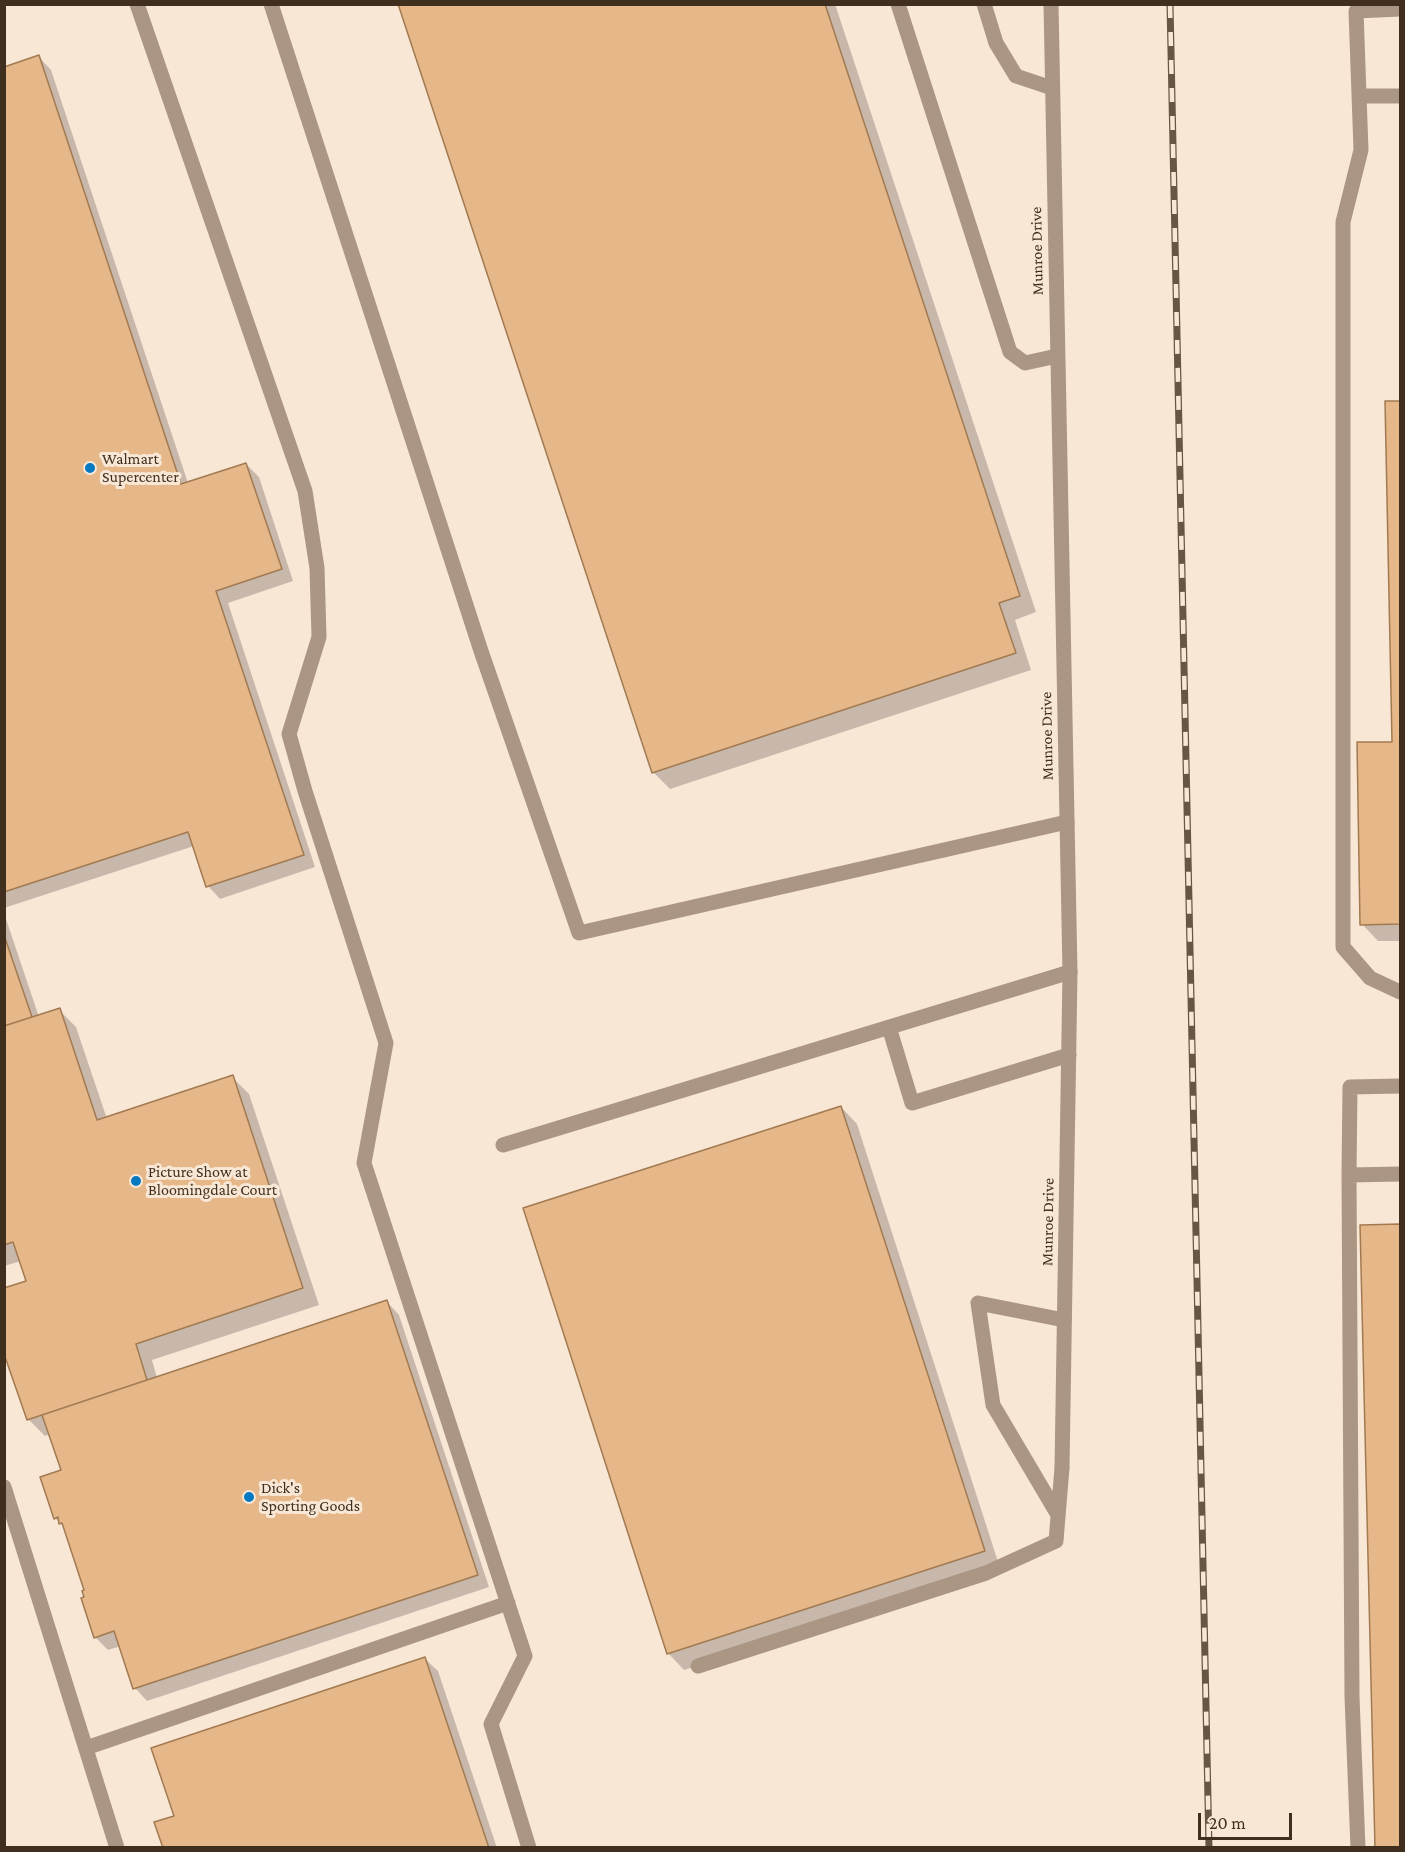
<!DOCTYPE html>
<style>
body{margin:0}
#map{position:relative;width:1405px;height:1852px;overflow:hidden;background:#f9e7d6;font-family:"Crimson Pro",serif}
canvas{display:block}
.frame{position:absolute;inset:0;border:6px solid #402f1e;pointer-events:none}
.scale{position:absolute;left:1198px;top:1813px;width:94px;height:27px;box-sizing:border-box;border:3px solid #402f1e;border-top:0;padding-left:8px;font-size:18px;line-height:21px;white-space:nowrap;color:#402f1e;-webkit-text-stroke:4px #f9e7d6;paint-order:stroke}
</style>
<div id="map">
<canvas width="1405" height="1852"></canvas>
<div class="frame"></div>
<div class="scale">20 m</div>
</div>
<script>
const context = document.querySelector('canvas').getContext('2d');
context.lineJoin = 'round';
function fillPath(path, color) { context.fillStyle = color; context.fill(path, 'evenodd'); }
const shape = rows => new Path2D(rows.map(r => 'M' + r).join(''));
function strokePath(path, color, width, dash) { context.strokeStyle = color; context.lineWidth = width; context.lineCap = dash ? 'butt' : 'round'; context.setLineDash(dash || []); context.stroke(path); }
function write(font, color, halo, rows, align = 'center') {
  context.font = font + ' "Crimson Pro",serif'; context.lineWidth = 6; context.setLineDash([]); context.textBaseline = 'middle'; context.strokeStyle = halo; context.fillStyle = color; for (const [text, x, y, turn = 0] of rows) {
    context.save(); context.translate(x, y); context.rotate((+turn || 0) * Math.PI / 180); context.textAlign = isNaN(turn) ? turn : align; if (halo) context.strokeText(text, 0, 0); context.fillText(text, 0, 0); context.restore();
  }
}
fillPath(shape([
 [400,4,835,4,1036,612,1015,620,1031,670,670,789,653,772],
 [39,57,51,70,188,483,246,464,259,477,293,581,228,603,315,867,220,899,208,886,194,846,4,908,4,68],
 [1386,403,1400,403,1400,941,1378,941,1362,924,1393,743],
 [4,913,39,1017,59,1010,76,1027,107,1119,232,1077,249,1094,319,1305,152,1360,157,1378,387,1302,399,1315,489,1587,147,1701,135,1688,121,1646,108,1650,95,1637,86,1598,86,1591,65,1528,55,1518,63,1471,50,1434,45,1436,28,1419,28,1282,21,1261,4,1266],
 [841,1107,857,1124,1000,1568,684,1670,668,1653],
 [1400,1225,1400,1848,1376,1848,1362,1226],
 [425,1659,438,1671,497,1848,164,1848,176,1817]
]), '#0003');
const building = shape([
 [398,4,825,4,1020,596,999,603,1016,653,652,773,398,4],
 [39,55,181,484,246,463,282,569,216,591,304,855,206,887,188,832,4,892,4,67,39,55],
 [1385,401,1400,401,1400,924,1360,925,1357,742,1392,742,1385,401],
 [4,935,32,1017,4,1026,4,935],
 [60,1008,97,1120,233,1075,303,1288,136,1344,147,1380,27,1420,4,1354,4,1288,26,1281,13,1242,4,1245,4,1026,60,1008],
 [841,1106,985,1551,667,1654,523,1208,841,1106],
 [1400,1224,1400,1848,1375,1848,1360,1225,1400,1224],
 [387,1300,478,1575,133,1689,114,1631,94,1638,81,1598,84,1597,82,1591,84,1590,62,1523,59,1524,58,1517,54,1519,40,1477,61,1470,42,1415,387,1300],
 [425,1657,489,1848,163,1848,154,1822,174,1816,151,1748,425,1657]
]);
fillPath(building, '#e5b789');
strokePath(building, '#a27a51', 1.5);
strokePath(shape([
 [137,4,305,491,317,568,319,637,289,734,305,791,386,1043,364,1163,525,1656,491,1724,529,1848],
 [271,4,481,651,579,933,1067,822],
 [898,4,1010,352,1025,363,1057,356],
 [984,4,996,43,1016,76,1052,88],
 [1400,9,1356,11,1361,150,1343,222,1343,947,1370,978,1400,992],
 [1359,96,1400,96],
 [889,1027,912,1103,1069,1055],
 [503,1145,1070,972],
 [1349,1175,1350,1087,1400,1086],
 [4,1487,117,1848],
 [1058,1515,993,1405,978,1303,1064,1320],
 [698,1666,986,1573,1056,1541,1062,1468],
 [86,1748,508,1603],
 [1358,1848,1352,1697,1349,1175,1400,1174]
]), '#aa9683', 15);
strokePath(shape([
 [1051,4,1070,972,1062,1468]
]), '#aa9683', 15);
const rail = shape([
 [1170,4,1209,1848]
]);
strokePath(rail, '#685645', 7);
strokePath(rail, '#f9e7d6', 4.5, [14]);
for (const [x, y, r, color] of [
 [90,468,6,"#0679c3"],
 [136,1181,6,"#0679c3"],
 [249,1497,6,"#0679c3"]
]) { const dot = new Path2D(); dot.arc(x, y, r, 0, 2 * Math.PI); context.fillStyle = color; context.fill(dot); strokePath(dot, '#f9e7d6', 2); }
write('16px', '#402f1e', '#f9e7d6', [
 ["Munroe Drive",1037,251,-91],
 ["Munroe Drive",1047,736,-91],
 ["Munroe Drive",1048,1222,-89]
]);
write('16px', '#402f1e', '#f9e7d6', [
 ["Walmart",102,459],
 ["Supercenter",102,477],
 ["Picture Show at",148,1172],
 ["Bloomingdale Court",148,1190],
 ["Dick's",261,1488],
 ["Sporting Goods",261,1506]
], 'left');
</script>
